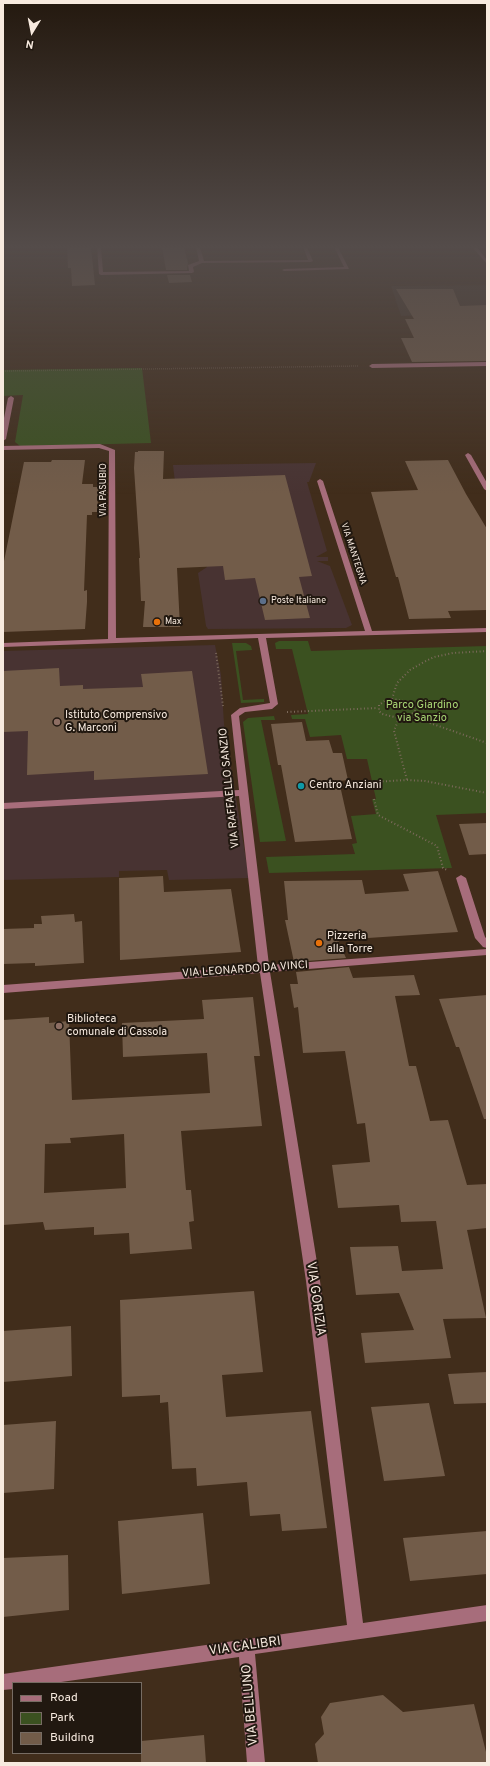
<!DOCTYPE html>
<style>
body{margin:0}
#map{position:relative;width:490px;height:1766px;overflow:hidden;background:#412d1b;font-family:Overpass,sans-serif}
canvas{display:block}
.frame{position:absolute;inset:0;border:4px solid #f7eadf;pointer-events:none}
.legend{position:absolute;left:12px;top:1682px;width:130px;height:72px;box-sizing:border-box;background:#211810;border:1px solid #776c63;margin:0;padding:5px 7px;list-style:none;font-size:12px;color:#f7eadf}
.legend li{display:flex;align-items:center;gap:8px;height:20px}
.legend b{width:20px;border:1px solid #776c63}
.north{position:absolute;left:12px;top:12px;width:40px;height:40px;-webkit-text-stroke:3px #211810;paint-order:stroke;rotate:190deg;font-size:11px;font-weight:700;line-height:16px;text-align:center;color:#f7eadf}
.north::after{content:'';display:block;margin:auto;width:14px;height:18px;background:#f7eadf;clip-path:polygon(50% 0,100% 100%,50% 72%,0 100%)}
</style>
<div id="map">
<canvas width="490" height="1766"></canvas>
<div class="frame"></div>
<ul class="legend">
<li><b style="height:5px;background:#a76d7b"></b>Road</li>
<li><b style="height:11px;background:#3b5120"></b>Park</li>
<li><b style="height:11px;background:#725c49"></b>Building</li>
</ul>
<div class="north">N</div>
</div>
<script>
const context = document.querySelector('canvas').getContext('2d');
context.lineJoin = 'round';
function fillPath(path, color) { context.fillStyle = color; context.fill(path, 'evenodd'); }
const shape = rows => new Path2D(rows.map(r => 'M' + r).join(''));
function strokePath(path, color, width, dash) { context.strokeStyle = color; context.lineWidth = width; context.lineCap = dash ? 'butt' : 'round'; context.setLineDash(dash || []); context.stroke(path); }
function write(font, color, halo, rows, align = 'center') {
  context.font = font + ' Overpass,sans-serif'; context.lineWidth = 4; context.setLineDash([]); context.textBaseline = 'middle'; context.strokeStyle = halo; context.fillStyle = color; for (const [text, x, y, turn = 0] of rows) {
    context.save(); context.translate(x, y); context.rotate((+turn || 0) * Math.PI / 180); context.textAlign = isNaN(turn) ? turn : align; if (halo) context.strokeText(text, 0, 0); context.fillText(text, 0, 0); context.restore();
  }
}
fillPath(shape([
 [487,285,487,313,401,316,391,286]
]), '#453629');
fillPath(shape([
 [316,463,309,482,307,482,327,551,316,557,328,557,328,561,317,561,330,566,352,625,346,628,208,629,206,626,198,573,207,567,176,491,173,465],
 [215,645,221,675,224,724,249,878,169,880,167,870,119,871,119,877,3,880,3,651]
]), '#483332');
fillPath(shape([
 [142,368,151,443,31,446,20,446,15,442,23,395,3,396,3,370],
 [279,641,308,641,311,651,487,646,487,813,436,815,452,868,269,873,266,857,355,854,352,844,357,843,351,816,376,814,372,799,376,799,367,759,347,759,341,735,310,737,305,719,292,719,291,715,308,714,292,649,276,649,275,643],
 [232,643,246,643,251,646,252,650,236,651,243,700,264,699,264,702,241,703],
 [274,716,275,720,261,720,286,841,260,842,243,722,248,718]
]), '#3b5120');
fillPath(shape([
 [67,247,91,247,95,285,72,286,71,268,68,268],
 [162,247,184,247,188,263,187,270,166,270],
 [167,275,190,275,192,282,169,283],
 [396,289,453,289,460,306,487,305,487,361,412,362,401,338,414,338,405,319,414,319],
 [138,451,164,451,163,479,285,475,312,576,299,577,310,618,265,620,255,578,225,580,223,566,177,568,180,627,143,627,145,601,141,601,139,558,140,558,134,468,135,452,138,452],
 [52,460,85,460,82,484,93,484,93,487,99,487,97,512,92,512,92,515,87,515,84,591,87,590,87,602,85,629,3,632,3,566,24,462,51,462],
 [448,460,466,494,487,529,487,610,448,611,451,618,409,619,398,577,396,577,371,492,418,490,405,461],
 [59,668,60,686,83,685,83,689,143,687,141,674,192,671,208,774,94,780,94,771,27,775,28,731,3,732,3,671],
 [302,722,306,741,329,740,333,753,342,753,348,780,339,781,352,839,295,842,281,765,278,765,271,724],
 [487,823,487,854,469,855,459,824],
 [438,871,458,932,338,940,346,958,294,962,285,920,288,920,284,881,362,880,365,894,409,891,403,874],
 [163,876,164,892,231,889,241,952,120,960,119,878],
 [74,914,75,922,82,921,84,963,35,966,35,963,3,964,3,929,34,928,34,924,42,924,41,916],
 [349,967,353,978,414,975,420,995,395,996,409,1066,416,1066,430,1121,448,1120,467,1185,487,1184,487,1228,467,1230,486,1318,443,1319,451,1358,365,1363,361,1333,414,1330,399,1293,356,1295,350,1247,398,1246,402,1271,443,1269,436,1221,401,1222,399,1205,338,1208,332,1165,370,1162,365,1123,357,1124,345,1051,303,1053,298,1007,294,1008,290,984,298,984,296,972],
 [487,995,487,1119,484,1119,459,1047,456,1047,439,999],
 [253,997,260,1056,254,1056,262,1126,181,1131,186,1190,191,1190,194,1221,189,1222,192,1249,130,1254,129,1233,94,1235,94,1227,45,1230,43,1222,3,1225,3,1020,49,1017,49,1023,69,1021,72,1100,210,1093,207,1053,123,1057,122,1023,204,1019,202,1000],
 [124,1134,126,1188,44,1193,45,1144,71,1143,70,1138],
 [254,1291,263,1372,222,1375,226,1417,311,1411,327,1528,282,1531,280,1514,250,1516,247,1482,197,1486,196,1468,172,1469,168,1402,160,1403,160,1395,122,1397,120,1300],
 [71,1326,72,1376,3,1382,3,1331],
 [487,1372,487,1403,454,1404,448,1374],
 [429,1403,445,1476,384,1481,371,1407],
 [56,1421,54,1489,3,1493,3,1425],
 [203,1513,210,1584,122,1594,118,1521],
 [487,1531,487,1574,410,1581,403,1538],
 [68,1555,69,1610,3,1617,3,1558],
 [383,1695,403,1712,474,1704,487,1756,487,1763,318,1763,315,1744,324,1734,321,1717,330,1703],
 [204,1735,206,1763,141,1763,141,1741]
]), '#725c49');
strokePath(shape([
 [3,371,358,366]
]), '#7c6a5b', 1.5, [0.5, 1.5]);
strokePath(shape([
 [216,653,223,706],
 [392,699,397,683,410,670,424,662,434,657,453,653,487,651],
 [392,699,409,702,413,705,415,711,410,716,399,718,382,714,379,711,379,705,386,700,392,699],
 [287,712,378,708],
 [410,716,487,743],
 [399,718,394,731,407,780],
 [372,782,407,780,425,781,487,793],
 [374,799,378,815,437,846,443,868,447,870]
]), '#7c6a5b', 2, [1, 2.5]);
fillPath(shape([
 [97,247,101,247,103,272,189,271,188,265,199,261,196,247,200,247,204,261,308,260,303,247,307,247,313,261,311,262,202,263,193,267,194,272,192,273,101,275,99,274,97,247],
 [334,247,338,247,349,269,284,271,282,270,284,269,344,267,334,247],
 [472,247,477,247,487,260,487,264,472,247],
 [487,362,487,366,372,368,369,366,372,364,487,362],
 [11,396,14,398,6,439,3,441,3,423,8,398,11,396],
 [100,444,115,450,116,638,365,631,317,481,320,479,323,481,372,631,487,628,487,632,266,638,278,704,272,709,245,712,239,716,269,965,487,949,487,955,270,972,320,1281,363,1623,487,1605,487,1621,255,1654,265,1763,247,1763,239,1657,54,1683,13,1683,13,1689,3,1690,3,1674,241,1640,246,1638,248,1639,347,1625,306,1281,260,973,3,993,3,985,258,966,239,796,3,809,3,803,239,790,231,715,240,708,270,703,258,638,3,647,3,643,108,639,109,451,99,448,3,450,3,446,100,444],
 [468,453,471,455,487,483,487,491,484,489,465,455,468,453],
 [461,875,466,878,485,937,487,939,487,948,483,947,475,938,456,878,461,875]
]), '#a76d7b');
const sky = context.createLinearGradient(0, 0, 0, 494);
sky.addColorStop(0, '#24190f');
sky.addColorStop(0.5, '#544c4a');
sky.addColorStop(1, '#544c4a00');
context.fillStyle = sky;
context.fillRect(0, 0, 490, 494);
for (const [x, y, r, color] of [
 [263,601,4,"#5c6f8a"],
 [157,622,4,"#e8710a"],
 [57,722,4,"#8d6e63"],
 [301,786,4,"#0f9aa8"],
 [319,943,4,"#e8710a"],
 [59,1026,4,"#8d6e63"]
]) { const dot = new Path2D(); dot.arc(x, y, r, 0, 2 * Math.PI); context.fillStyle = color; context.fill(dot); strokePath(dot, '#211810', 1.5); }
write('9px', '#f7eadf', '#211810', [
 ["VIA PASUBIO",104,490,-90],
 ["VIA MANTEGNA",353,554,72]
]);
write('9px', '#f7eadf', '#211810', [
 ["Poste Italiane",271,601],
 ["Max",165,622]
], 'left');
write('11px', '#a9d775', '#211810', [
 ["Parco Giardino",422,706],
 ["via Sanzio",422,719]
]);
write('11px', '#f7eadf', '#211810', [
 ["Istituto Comprensivo",65,716],
 ["G. Marconi",65,729],
 ["Centro Anziani",309,786],
 ["Pizzeria",327,937],
 ["alla Torre",327,950],
 ["Biblioteca",67,1020],
 ["comunale di Cassola",67,1033]
], 'left');
write('11px', '#f7eadf', '#211810', [
 ["VIA RAFFAELLO SANZIO",230,788,-96],
 ["VIA LEONARDO DA VINCI",245,970,-4]
]);
write('13px', '#f7eadf', '#211810', [
 ["VIA GORIZIA",315,1299,82],
 ["VIA CALIBRI",245,1647,-8],
 ["VIA BELLUNO",251,1705,-95]
]);
</script>
